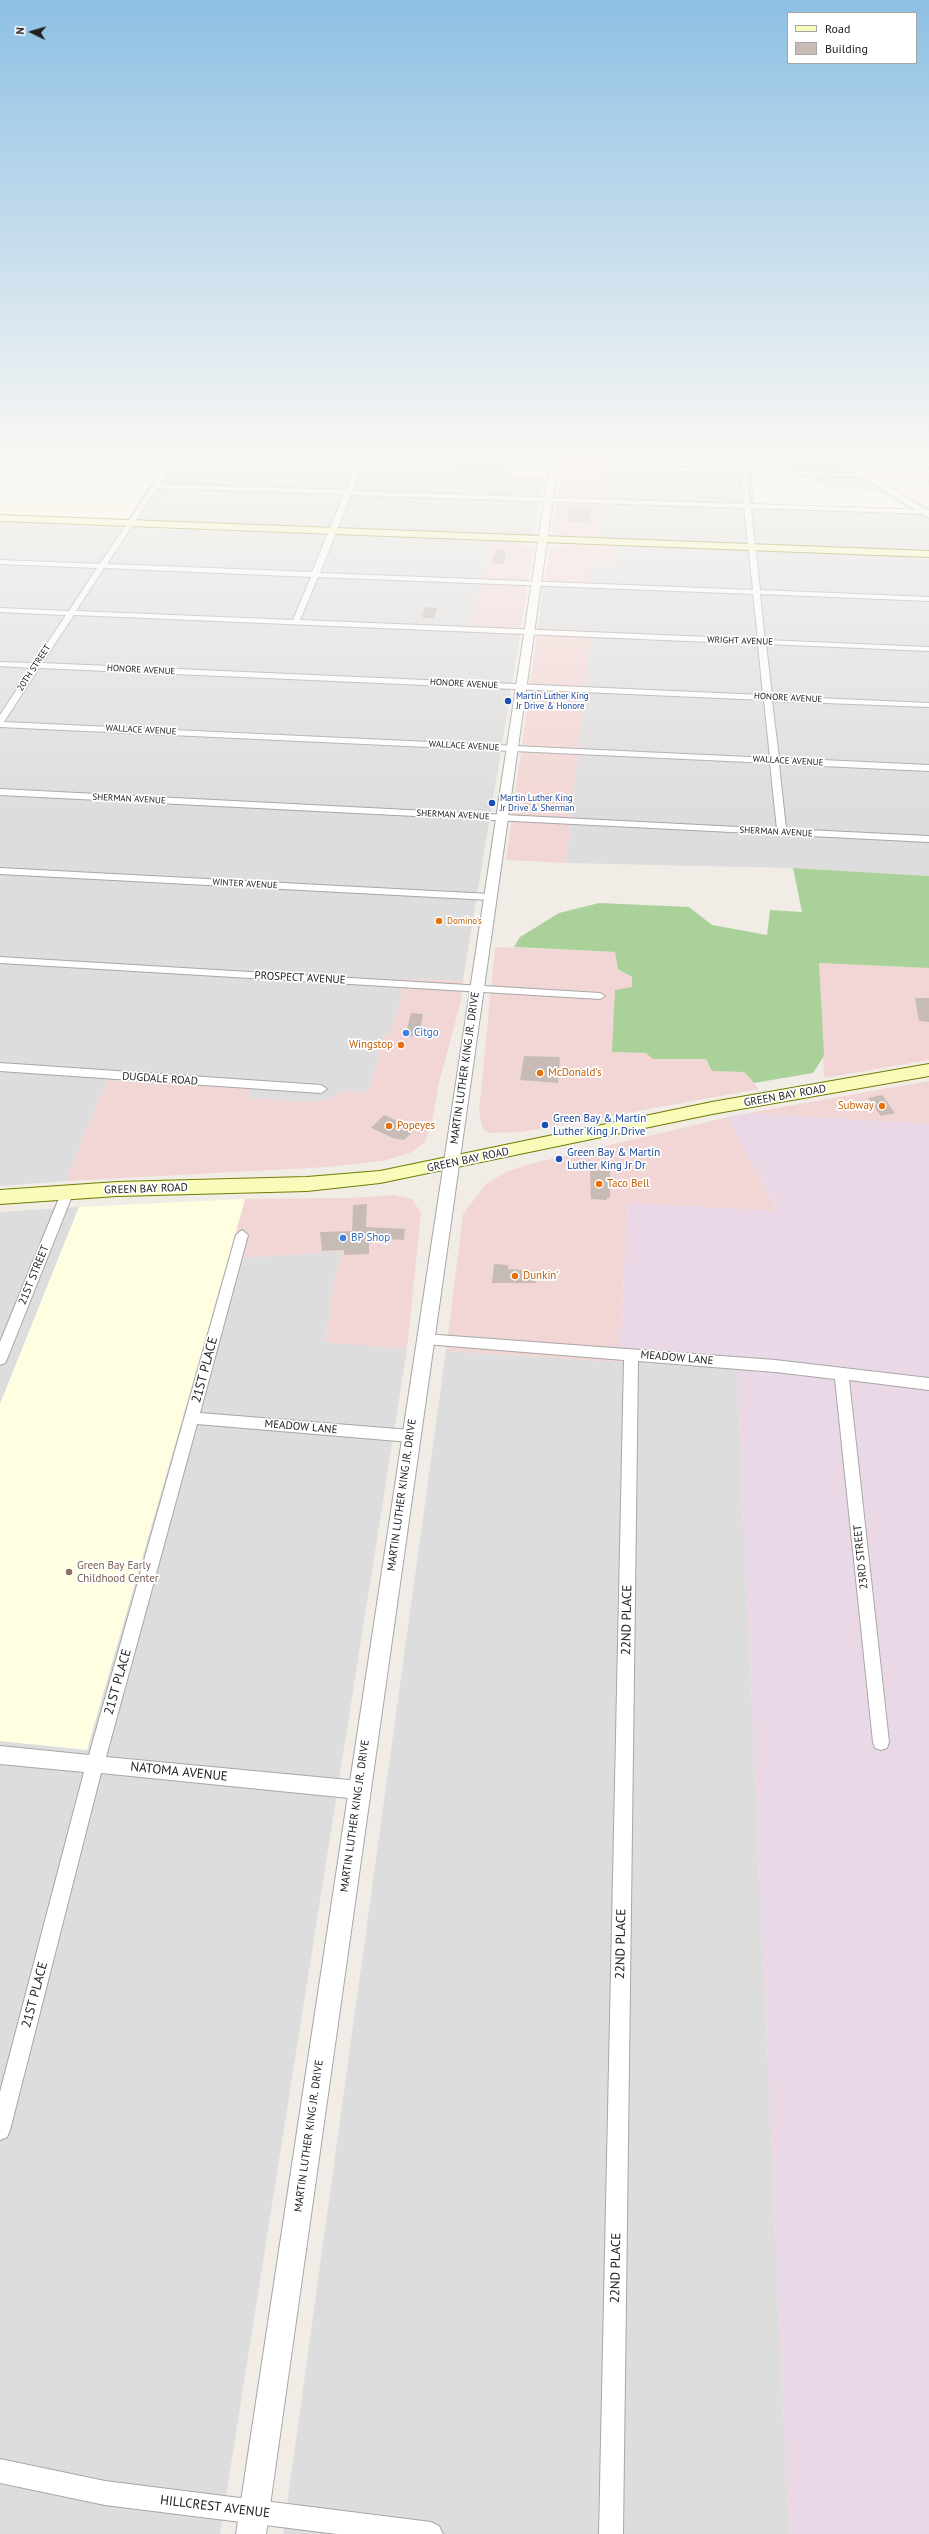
<!DOCTYPE html>
<style>
body{margin:0}
#map{position:relative;width:929px;height:2534px;overflow:hidden;background:#f1ede6;font-family:"PT Sans",sans-serif}
canvas{display:block}
.legend{position:absolute;left:787px;top:12px;width:130px;height:52px;box-sizing:border-box;background:#fff;border:1px solid #a6a6a6;margin:0;padding:5px 7px;list-style:none;font-size:12px;color:#202020}
.legend li{display:flex;align-items:center;gap:8px;height:20px}
.legend b{width:20px;border:1px solid #a6a6a6}
.north{position:absolute;left:12px;top:12px;width:40px;height:40px;-webkit-text-stroke:3px #fff;paint-order:stroke;rotate:275deg;font-size:11px;font-weight:700;line-height:16px;text-align:center;color:#202020}
.north::after{content:'';display:block;margin:auto;width:14px;height:18px;background:#202020;clip-path:polygon(50% 0,100% 100%,50% 72%,0 100%)}
</style>
<div id="map">
<canvas width="929" height="2534"></canvas>
<ul class="legend">
<li><b style="height:5px;background:#f9fbba"></b>Road</li>
<li><b style="height:11px;background:#c6bcb5"></b>Building</li>
</ul>
<div class="north">N</div>
</div>
<script>
const context = document.querySelector('canvas').getContext('2d');
context.lineJoin = 'round';
function fillPath(path, color) { context.fillStyle = color; context.fill(path, 'evenodd'); }
const shape = rows => new Path2D(rows.map(r => 'M' + r).join(''));
function strokePath(path, color, width, dash) { context.strokeStyle = color; context.lineWidth = width; context.lineCap = dash ? 'butt' : 'round'; context.setLineDash(dash || []); context.stroke(path); }
function write(font, color, halo, rows, align = 'center') {
  context.font = font + ' "PT Sans",sans-serif'; context.lineWidth = 3.5; context.setLineDash([]); context.textBaseline = 'middle'; context.strokeStyle = halo; context.fillStyle = color; for (const [text, x, y, turn = 0] of rows) {
    context.save(); context.translate(x, y); context.rotate((+turn || 0) * Math.PI / 180); context.textAlign = isNaN(turn) ? turn : align; if (halo) context.strokeText(text, 0, 0); context.fillText(text, 0, 0); context.restore();
  }
}
fillPath(shape([
 [169,456,512,456,508,476,544,477,534,536,126,520],
 [604,456,825,456,929,518,929,551,599,539],
 [0,523,490,541,470,633,520,635,463,981,405,979,391,1035,384,1035,369,1092,341,1091,334,1097,315,1102,247,1098,250,1089,107,1080,66,1181,0,1186],
 [618,546,929,558,929,876,793,868,566,863,591,631,538,628,543,587,588,587,590,561,617,562],
 [79,1207,0,1404,0,1212],
 [342,1251,334,1282,325,1341,407,1349,220,2534,0,2534,0,1741,87,1749,229,1259],
 [446,1351,737,1369,789,2534,283,2534]
]), '#dedddd');
fillPath(shape([
 [562,456,604,456,599,539,565,537,552,532],
 [490,541,520,543,533,549,520,635,470,633],
 [568,544,618,546,617,562,591,561,589,588,544,587,550,548],
 [538,628,591,631,566,863,506,860],
 [495,947,615,952,618,969,632,977,632,987,612,1052,647,1053,653,1059,706,1059,713,1071,744,1072,759,1089,522,1132,489,1133,483,1129,479,1112],
 [819,963,929,968,929,1060,824,1078],
 [405,979,463,981,461,1001,439,1083,432,1121,425,1142,410,1153,382,1161,328,1167,66,1181,107,1080,250,1089,248,1098,315,1102,334,1097,341,1091,369,1092,384,1035,391,1035],
 [929,1081,929,1124,748,1113],
 [728,1117,777,1212,628,1203,619,1362,446,1351,463,1214,486,1184,506,1172,530,1164],
 [394,1195,412,1199,421,1213,407,1349,325,1342,334,1282,342,1251,229,1259,245,1199,348,1198]
]), '#f2d6d5');
fillPath(shape([
 [748,1113,929,1124,929,2534,789,2534,737,1369,619,1362,628,1203,777,1211,728,1117]
]), '#ead8e7');
fillPath(shape([
 [0,456,169,456,126,520,0,516],
 [752,474,809,477,826,488,877,490,910,510,755,505],
 [245,1199,87,1750,0,1741,0,1404,79,1207]
]), '#fffee1');
fillPath(shape([
 [793,868,929,876,929,968,819,963,824,1056,813,1073,754,1083,744,1072,712,1071,706,1059,653,1059,646,1053,612,1052,615,990,632,987,632,977,618,969,615,952,514,947,520,937,559,913,599,903,689,907,712,925,767,935,770,910,802,912]
]), '#abd19a');
fillPath(shape([
 [569,506,592,507,590,523,567,522],
 [496,550,506,550,504,564,492,563],
 [425,607,437,608,434,618,422,618],
 [915,998,929,998,929,1022,919,1021],
 [411,1013,423,1014,419,1037,405,1036],
 [524,1056,560,1057,558,1083,520,1080],
 [882,1095,895,1113,881,1116,868,1098],
 [384,1115,406,1125,407,1129,413,1131,404,1140,393,1138,371,1128],
 [590,1170,610,1171,610,1198,607,1198,607,1200,591,1199],
 [367,1204,366,1227,405,1229,404,1240,369,1238,369,1254,344,1255,344,1250,322,1251,320,1232,352,1231,353,1205],
 [494,1264,508,1265,508,1269,537,1271,536,1283,492,1283]
]), '#c6bcb5');
const minor = shape([
 [172,456,178,456,160,484,346,490,358,459,308,456,369,456,740,469,739,456,745,456,747,469,866,474,864,477,747,473,750,504,929,510,929,514,751,508,760,590,929,597,929,601,760,594,765,640,929,647,929,651,766,644,772,696,929,703,929,707,772,701,779,758,929,765,929,771,779,764,786,829,929,836,929,842,0,795,0,789,777,829,770,763,0,727,0,715,31,668,0,666,0,662,34,663,66,615,0,612,0,608,69,611,97,568,0,564,0,560,100,564,172,456],
 [365,460,741,473,744,504,352,491,365,460],
 [157,488,344,494,312,572,107,564,157,488],
 [351,495,744,508,753,590,320,573,351,495],
 [104,568,311,577,293,620,76,611,104,568],
 [318,577,753,594,758,639,300,620,318,577],
 [74,615,758,644,763,695,42,663,74,615],
 [39,668,764,700,770,758,4,722,39,668],
 [918,456,924,456,929,470,929,481,926,479,918,456],
 [0,868,490,894,495,897,490,900,0,874,0,868],
 [0,957,600,993,605,996,600,999,0,963,0,957],
 [0,1063,321,1085,327,1089,321,1093,0,1071,0,1063],
 [68,1186,74,1191,7,1359,5,1363,0,1365,0,1342,62,1191,68,1186],
 [242,1230,248,1235,200,1413,410,1430,415,1432,417,1436,415,1440,410,1442,197,1424,106,1757,359,1781,365,1784,368,1790,365,1796,359,1799,101,1773,10,2130,7,2137,0,2140,0,2092,84,1772,0,1764,0,1746,89,1755,236,1235,242,1230],
 [425,1334,775,1360,929,1378,929,1390,849,1380,889,1742,887,1748,881,1750,875,1748,873,1742,835,1379,775,1372,638,1361,623,2534,599,2534,624,1360,425,1344,420,1343,418,1339,420,1335,425,1334],
 [0,2459,105,2481,431,2522,439,2526,443,2534,337,2534,105,2505,0,2483,0,2459]
]);
const tertiary = shape([
 [551,456,559,456,266,2534,236,2534,551,456],
 [828,456,838,456,929,511,929,518,828,456]
]);
const secondary = shape([
 [0,515,929,551,929,557,0,521,0,515],
 [929,1064,929,1076,712,1114,380,1183,307,1191,117,1196,0,1204,0,1190,117,1182,307,1177,380,1171,712,1102,929,1064]
]);
strokePath(minor, '#a7a7a7', 2);
strokePath(tertiary, '#a7a7a7', 2);
strokePath(secondary, '#707c02', 2);
fillPath(minor, '#fff');
fillPath(tertiary, '#fff');
fillPath(secondary, '#f9fbba');
const sky = context.createLinearGradient(0, 0, 0, 811);
sky.addColorStop(0, '#8dc0e4');
sky.addColorStop(0.56, '#f9f7f4');
sky.addColorStop(1, '#f9f7f400');
context.fillStyle = sky;
context.fillRect(0, 0, 929, 811);
for (const [x, y, r, color] of [
 [508,701,4,"#1a4fb4"],
 [492,803,4,"#1a4fb4"],
 [439,921,4,"#e8710a"],
 [406,1033,4,"#3f7fe0"],
 [401,1045,4,"#e8710a"],
 [540,1073,4,"#e8710a"],
 [882,1106,4,"#e8710a"],
 [545,1125,4,"#1a4fb4"],
 [389,1126,4,"#e8710a"],
 [559,1159,4,"#1a4fb4"],
 [599,1184,4,"#e8710a"],
 [343,1238,4,"#3f7fe0"],
 [515,1276,4,"#e8710a"],
 [69,1572,4,"#8d6e63"]
]) { const dot = new Path2D(); dot.arc(x, y, r, 0, 2 * Math.PI); context.fillStyle = color; context.fill(dot); strokePath(dot, '#fff', 1.5); }
write('9px', '#202020', '#fff', [
 ["WRIGHT AVENUE",740,641,2],
 ["20TH STREET",34,668,-57],
 ["HONORE AVENUE",141,670,3],
 ["HONORE AVENUE",464,684,3],
 ["HONORE AVENUE",788,698,3],
 ["WALLACE AVENUE",141,730,3],
 ["WALLACE AVENUE",464,746,3],
 ["WALLACE AVENUE",788,761,3],
 ["SHERMAN AVENUE",129,799,3],
 ["SHERMAN AVENUE",453,815,3],
 ["SHERMAN AVENUE",776,832,3],
 ["WINTER AVENUE",245,884,3]
]);
write('9px', '#164399', '#fff', [
 ["Martin Luther King",516,696],
 ["Jr Drive & Honore",516,706],
 ["Martin Luther King",500,798],
 ["Jr Drive & Sherman",500,808]
], 'left');
write('9px', '#c56008', '#fff', [
 ["Domino's",447,921]
], 'left');
write('11px', '#202020', '#fff', [
 ["PROSPECT AVENUE",300,978,3],
 ["MARTIN LUTHER KING JR. DRIVE",465,1068,-82],
 ["DUGDALE ROAD",160,1079,4],
 ["GREEN BAY ROAD",785,1096,-10],
 ["GREEN BAY ROAD",468,1160,-12],
 ["GREEN BAY ROAD",146,1189,-2],
 ["21ST STREET",34,1275,-68],
 ["MEADOW LANE",677,1358,5],
 ["MEADOW LANE",301,1427,5],
 ["MARTIN LUTHER KING JR. DRIVE",402,1495,-82],
 ["23RD STREET",861,1557,-96],
 ["MARTIN LUTHER KING JR. DRIVE",355,1816,-82],
 ["MARTIN LUTHER KING JR. DRIVE",309,2136,-82]
]);
write('11px', '#366cbe', '#fff', [
 ["Citgo",414,1033],
 ["BP Shop",351,1238]
], 'left');
write('11px', '#c56008', '#fff', [
 ["Wingstop",393,1045,"right"],
 ["McDonald's",548,1073],
 ["Subway",874,1106,"right"],
 ["Popeyes",397,1126],
 ["Taco Bell",607,1184],
 ["Dunkin'",523,1276]
], 'left');
write('11px', '#164399', '#fff', [
 ["Green Bay & Martin",553,1119],
 ["Luther King Jr Drive",553,1132],
 ["Green Bay & Martin",567,1153],
 ["Luther King Jr Dr",567,1166]
], 'left');
write('11px', '#785e54', '#fff', [
 ["Green Bay Early",77,1566],
 ["Childhood Center",77,1579]
], 'left');
write('13px', '#202020', '#fff', [
 ["21ST PLACE",205,1370,-75],
 ["22ND PLACE",627,1620,-89],
 ["21ST PLACE",118,1682,-74],
 ["NATOMA AVENUE",179,1772,6],
 ["22ND PLACE",621,1944,-89],
 ["21ST PLACE",35,1995,-75],
 ["22ND PLACE",616,2268,-89],
 ["HILLCREST AVENUE",215,2507,7]
]);
</script>
